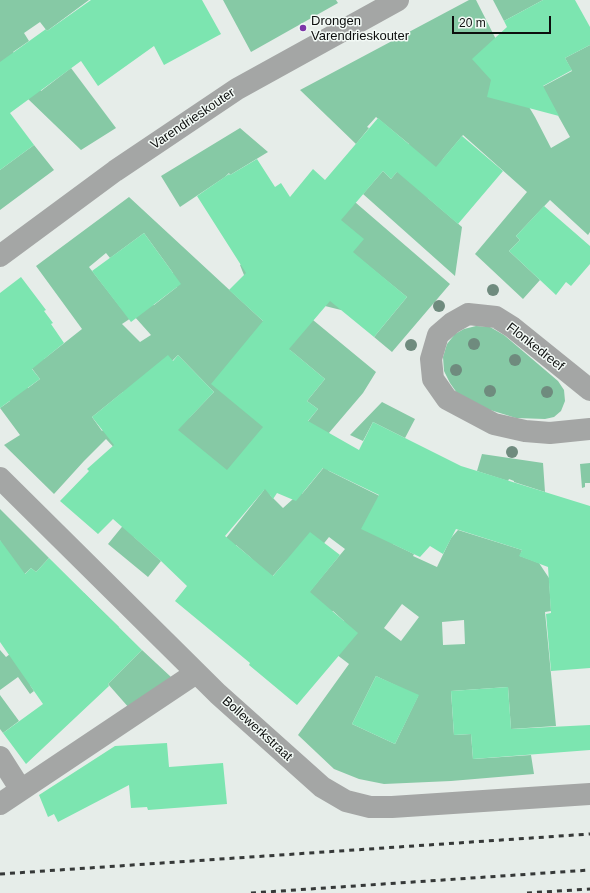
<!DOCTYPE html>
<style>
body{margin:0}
#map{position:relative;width:590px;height:893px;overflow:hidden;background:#e6ede9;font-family:Helvetica,sans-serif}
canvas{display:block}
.scale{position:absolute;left:452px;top:16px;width:99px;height:18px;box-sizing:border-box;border:2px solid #0d0f0e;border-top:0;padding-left:5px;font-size:12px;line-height:14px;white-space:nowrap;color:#0d0f0e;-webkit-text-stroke:3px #f3faf6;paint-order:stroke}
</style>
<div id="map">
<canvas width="590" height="893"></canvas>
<div class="scale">20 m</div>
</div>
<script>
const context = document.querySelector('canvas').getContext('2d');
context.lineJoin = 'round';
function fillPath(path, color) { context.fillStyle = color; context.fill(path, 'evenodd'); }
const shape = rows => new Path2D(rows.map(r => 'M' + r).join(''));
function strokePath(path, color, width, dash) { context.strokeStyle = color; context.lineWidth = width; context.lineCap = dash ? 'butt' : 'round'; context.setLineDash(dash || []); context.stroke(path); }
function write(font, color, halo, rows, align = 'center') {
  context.font = font + ' Helvetica,sans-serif'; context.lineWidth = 3; context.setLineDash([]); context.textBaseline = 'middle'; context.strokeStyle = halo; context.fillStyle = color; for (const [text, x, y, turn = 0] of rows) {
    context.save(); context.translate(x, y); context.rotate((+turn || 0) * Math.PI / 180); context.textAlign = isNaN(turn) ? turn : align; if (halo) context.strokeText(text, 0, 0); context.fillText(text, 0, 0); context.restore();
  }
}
fillPath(shape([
 [0,0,89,0,47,31,40,22,24,33,29,41,13,52,41,91,71,68,116,128,81,150,0,72],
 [223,0,336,0,338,3,251,52],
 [469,0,476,0,505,57,501,60,535,117,551,148,570,137,542,87,572,71,565,58,590,45,590,232,588,235,550,200,516,236,520,240,509,251,540,280,523,299,475,254,527,192,463,135,443,159,428,198,462,227,455,276,363,194,383,171,391,179,410,156,409,144,376,117,367,127,369,128,356,144,300,90],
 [493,0,543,0,504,21],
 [240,128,268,152,230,175,229,173,225,177,180,207,161,176],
 [34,145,54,170,0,210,0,170],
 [341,190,450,284,392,352,374,337,407,297,360,259,341,310,325,306,276,306,244,275,240,265,271,245],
 [129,197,263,321,313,320,376,372,363,393,311,454,302,494,325,466,329,471,410,511,393,544,414,554,413,556,437,567,451,538,458,530,522,550,520,556,539,563,549,578,551,611,545,612,556,726,511,729,508,687,451,691,454,735,471,734,473,759,531,755,534,774,451,781,384,784,359,779,334,769,298,735,349,664,328,648,347,645,344,621,333,611,285,621,345,549,329,537,321,547,286,561,270,579,250,557,236,545,212,575,203,567,264,490,252,479,214,486,134,537,161,561,148,577,108,544,156,485,119,453,106,439,84,461,54,494,4,445,20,435,0,408,10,401,0,387,0,374,12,366,28,388,40,379,10,340,44,359,82,329,36,266],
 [144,233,173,273,169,276,177,287,154,305,121,308,89,267,106,253,110,258],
 [134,316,151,335,140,342,122,324],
 [290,350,325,379,307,401,318,409,293,440,265,383],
 [178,355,214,392,190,417,171,426,138,395],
 [123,392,134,405,102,431,92,417],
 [281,485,293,499,283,508,270,495],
 [402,604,419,617,401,641,384,628],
 [464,620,465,644,443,645,442,622],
 [376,676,418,696,395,744,352,724],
 [476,326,490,327,504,335,558,381,564,390,565,401,561,411,554,417,545,419,516,418,487,409,457,393,450,383,444,371,443,357,447,344,455,334,464,329],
 [382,402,415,419,405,438,373,422,363,441,350,435],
 [482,454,543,463,545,492,514,482,514,481,509,479,508,481,477,471],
 [590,463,590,483,585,483,585,487,582,488,580,464],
 [0,509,49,558,36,572,31,568,13,585,53,625,84,593,119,627,110,637,30,685,34,691,30,694,18,677,0,690,0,650,6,657,22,645,0,540],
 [142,650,171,677,130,709,108,684],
 [0,695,19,721,3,733,0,729]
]), '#86c9a5');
fillPath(shape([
 [91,0,202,0,221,34,164,65,154,46,98,86,81,61,10,113,34,145,0,170,0,62,46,29,47,31],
 [543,0,575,0,590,27,590,45,565,58,572,70,543,86,559,116,487,97,491,80,472,59,507,27,504,21],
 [378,118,436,167,462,136,503,171,458,224,397,172,391,179,383,171,341,220,364,239,353,252,407,297,374,337,330,301,289,349,325,379,307,401,318,409,308,421,359,450,373,422,461,466,590,506,590,668,551,671,546,614,551,613,548,567,519,556,522,550,456,529,443,554,430,546,420,557,361,529,379,495,323,468,296,501,277,493,273,499,265,489,225,536,273,576,310,532,340,555,310,592,358,633,297,705,249,665,250,663,175,601,187,586,161,561,113,519,98,534,60,501,89,471,87,469,114,445,92,417,168,355,173,361,178,355,214,392,178,430,227,470,263,427,211,384,263,321,229,290,246,273,197,196,229,174,230,175,257,159,275,187,281,183,290,197,313,169,325,180],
 [544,206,590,246,590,264,571,286,566,282,556,295,509,251,520,240,516,236],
 [144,233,181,284,131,322,92,271],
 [21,277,46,310,44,311,53,323,51,324,64,343,32,369,40,379,0,408,0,293],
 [0,540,25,574,31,568,36,572,49,558,142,650,108,684,109,686,26,764,3,733,43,704,0,642],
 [376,676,419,695,395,744,352,724],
 [508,687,511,729,590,725,590,750,473,759,471,734,454,735,451,691],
 [167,743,169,767,223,763,227,804,148,810,147,807,131,808,129,785,58,822,54,814,48,817,39,795,115,746]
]), '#7ce5b0');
strokePath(shape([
 [0,256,115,171,237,89,398,0],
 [590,390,512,327,496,317,468,314,452,323,438,335,431,359,433,379,447,399,494,424,525,431,550,433,590,429],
 [0,478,218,694,322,787,346,801,370,807,392,807,590,794],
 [0,757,21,790],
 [0,804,196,673]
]), '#a4a6a5', 22);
strokePath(shape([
 [0,874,590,834],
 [251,893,590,870],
 [527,893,590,889]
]), '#363938', 3, [5, 5]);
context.fillStyle = '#6f8b7e';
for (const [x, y] of [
 [493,290],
 [439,306],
 [474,344],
 [411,345],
 [515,360],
 [456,370],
 [490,391],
 [547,392],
 [512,452]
]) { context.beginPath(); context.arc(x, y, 6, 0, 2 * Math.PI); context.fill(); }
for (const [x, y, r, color] of [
 [303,28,4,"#7c35a8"]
]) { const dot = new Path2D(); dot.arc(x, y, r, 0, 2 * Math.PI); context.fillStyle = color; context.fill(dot); strokePath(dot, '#f3faf6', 1.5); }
write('13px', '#0d0f0e', '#f3faf6', [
 ["Drongen",311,21],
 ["Varendrieskouter",311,36]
], 'left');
write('13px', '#0d0f0e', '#f3faf6', [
 ["Varendrieskouter",193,119,-34],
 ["Flonkedreef",535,347,38],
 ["Bollewerkstraat",257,729,42]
]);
</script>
